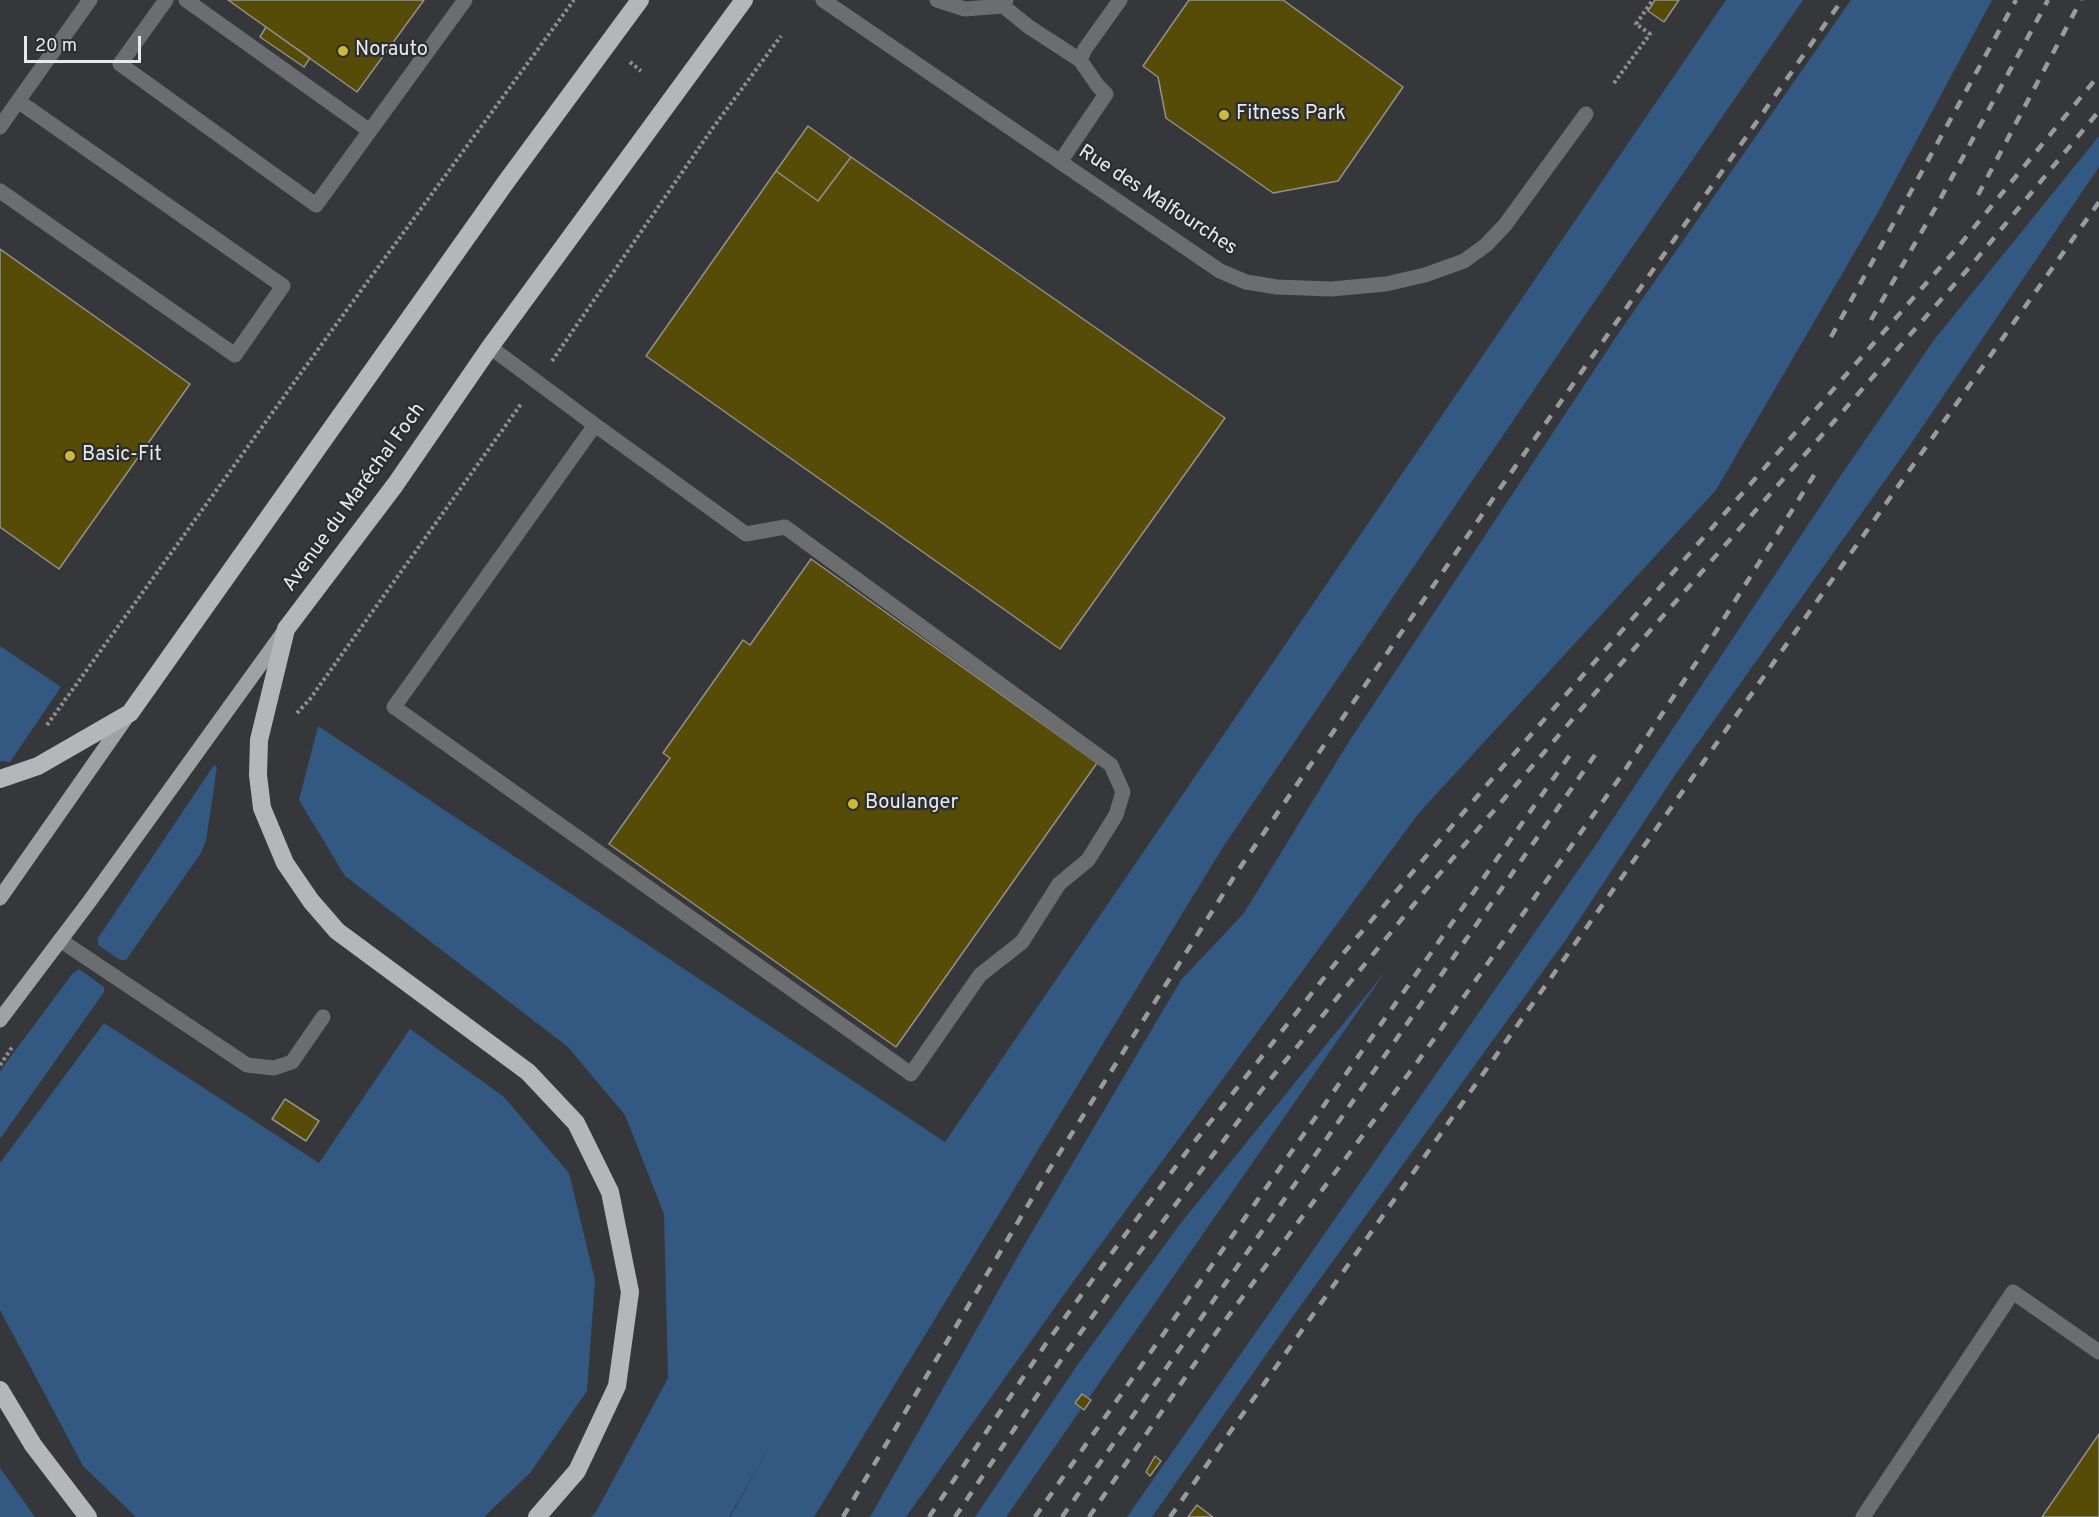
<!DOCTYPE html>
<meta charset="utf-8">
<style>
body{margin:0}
#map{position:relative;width:2099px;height:1517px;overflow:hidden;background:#35373a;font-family:Overpass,sans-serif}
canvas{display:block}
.scale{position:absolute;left:24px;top:36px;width:117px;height:27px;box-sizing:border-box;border:3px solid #e9eaec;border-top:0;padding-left:8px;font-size:18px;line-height:21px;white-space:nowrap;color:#e9eaec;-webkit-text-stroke:4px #2b2d30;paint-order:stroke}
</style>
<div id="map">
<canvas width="2099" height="1517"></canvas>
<div class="scale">20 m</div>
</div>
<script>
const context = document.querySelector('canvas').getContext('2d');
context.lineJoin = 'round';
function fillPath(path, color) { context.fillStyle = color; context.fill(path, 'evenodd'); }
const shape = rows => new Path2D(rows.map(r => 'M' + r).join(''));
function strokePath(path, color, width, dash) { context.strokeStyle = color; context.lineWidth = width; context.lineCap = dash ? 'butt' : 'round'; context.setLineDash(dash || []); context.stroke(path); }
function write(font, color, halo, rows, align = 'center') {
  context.font = font + ' Overpass,sans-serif'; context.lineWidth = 4.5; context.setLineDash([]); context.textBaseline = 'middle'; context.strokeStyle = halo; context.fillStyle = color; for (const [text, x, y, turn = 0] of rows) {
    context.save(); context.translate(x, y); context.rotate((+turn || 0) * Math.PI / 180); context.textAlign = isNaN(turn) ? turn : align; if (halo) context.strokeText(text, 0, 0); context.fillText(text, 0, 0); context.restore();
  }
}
fillPath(shape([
 [1726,0,1803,0,1570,337,1223,847,814,1517,730,1517,771,1444,729,1517,591,1517,596,1512,668,1378,664,1214,625,1115,568,1047,345,876,299,800,318,726,945,1142],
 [1851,0,1992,0,1877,214,1716,490,1418,814,1073,1282,906,1517,870,1517,1022,1249,1181,980,1244,913,1350,740,1620,331],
 [2099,136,2099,167,1906,451,1675,775,1567,938,1296,1312,1152,1517,1127,1517,1595,846,1837,481,1934,340],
 [0,646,61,687,10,762,0,761],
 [214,765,217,767,206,841,201,853,126,960,120,960,98,945,98,938],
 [79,969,104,987,104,992,0,1139,0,1071,73,973],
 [1386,971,1006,1517,975,1517,1078,1364,1180,1224],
 [104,1023,319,1163,410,1029,504,1097,569,1173,595,1280,587,1391,530,1473,484,1517,136,1517,83,1466,0,1310,0,1163],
 [0,1468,35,1517,0,1517]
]), '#335881');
const building = shape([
 [228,0,424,0,357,92,228,0],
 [1189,0,1283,0,1403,87,1338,181,1273,193,1166,118,1158,77,1143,66,1189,0],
 [1655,0,1679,0,1664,22,1648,11,1655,0],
 [266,27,310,58,304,67,260,37,266,27],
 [808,126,851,157,818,201,776,171,808,126],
 [851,157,1225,418,1060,649,646,356,776,171,818,201,851,157],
 [0,249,190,384,59,569,0,527,0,249],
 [811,559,1097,763,896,1047,609,844,670,758,663,753,743,640,750,645,811,559],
 [285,1099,319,1121,306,1141,272,1119,285,1099],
 [1082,1394,1091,1400,1084,1410,1075,1403,1082,1394],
 [2099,1434,2099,1517,2042,1517,2099,1434],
 [1155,1456,1161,1461,1150,1476,1146,1472,1155,1456],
 [1197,1505,1213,1517,1188,1517,1197,1505]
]);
fillPath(building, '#564c07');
strokePath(building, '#92918d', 1.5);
strokePath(shape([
 [630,62,641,71],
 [1614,83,1650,34,1636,24,1653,0],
 [552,361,712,129,781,36],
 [297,713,310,699,521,404],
 [47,725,327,337,574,0],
 [0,1065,13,1046]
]), '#8d8f91', 4, [3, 3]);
strokePath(shape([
 [166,0,120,64,316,205,465,0],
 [186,0,370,131],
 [937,0,965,9,1003,6],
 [1006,0,1003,6,1029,27,1080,60,1098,86,1106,94,1060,162],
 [1080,60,1085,49,1120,0],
 [18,101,90,0],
 [0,127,18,101,283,286,235,355,0,191],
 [490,347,595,425,394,707,911,1074,980,975,1022,942,1059,884,1088,860,1116,815,1123,792,1111,765,785,527,746,534,595,425],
 [60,940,247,1065,274,1068,292,1062,323,1017],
 [1863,1517,2013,1292,2099,1352]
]), '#6c6d6f', 15);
strokePath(shape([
 [823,0,1220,271,1246,282,1277,287,1331,289,1386,284,1425,275,1464,261,1486,245,1505,225,1586,114]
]), '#6c6d6f', 15);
strokePath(shape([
 [0,898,128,715],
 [0,1020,89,902,283,633]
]), '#9fa2a5', 15);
strokePath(shape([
 [0,779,38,766,130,713,506,182,640,0],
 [0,1390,33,1445,88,1517],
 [537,1517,577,1471,617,1386,630,1292,610,1192,576,1123,528,1072,337,931,311,901,285,863,262,808,258,775,259,740,286,629,395,485,490,347,744,0]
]), '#b4b7ba', 18);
strokePath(shape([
 [1978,195,2081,0],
 [1871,320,1937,205,2048,0],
 [1831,337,2016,0],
 [843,1517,1050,1168,1237,872,1501,487,1842,0],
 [929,1517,1045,1345,1125,1235,1188,1150,1342,955,1486,786,1958,247,2099,75],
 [955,1517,1065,1354,1133,1261,1264,1087,1429,886,1590,699,1974,262,2099,111],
 [1035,1517,1572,752],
 [1062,1517,1595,755],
 [1089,1517,1218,1330,1424,1053,1621,776,1703,652,1816,472],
 [1170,1517,2099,202]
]), '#989a9c', 4.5, [10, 10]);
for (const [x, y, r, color] of [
 [343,51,6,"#ccb938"],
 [1224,115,6,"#ccb938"],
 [70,456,6,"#ccb938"],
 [853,804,6,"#ccb938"]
]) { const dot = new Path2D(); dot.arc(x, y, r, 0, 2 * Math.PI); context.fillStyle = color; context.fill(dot); strokePath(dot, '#2b2d30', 2); }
write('20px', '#e9eaec', '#2b2d30', [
 ["Norauto",355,51],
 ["Fitness Park",1236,115],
 ["Basic-Fit",82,456],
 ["Boulanger",865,804]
], 'left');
write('20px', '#e9eaec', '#2b2d30', [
 ["Rue des Malfourches",1157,201,33],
 ["Avenue du Maréchal Foch",355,498,-54]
]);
</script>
